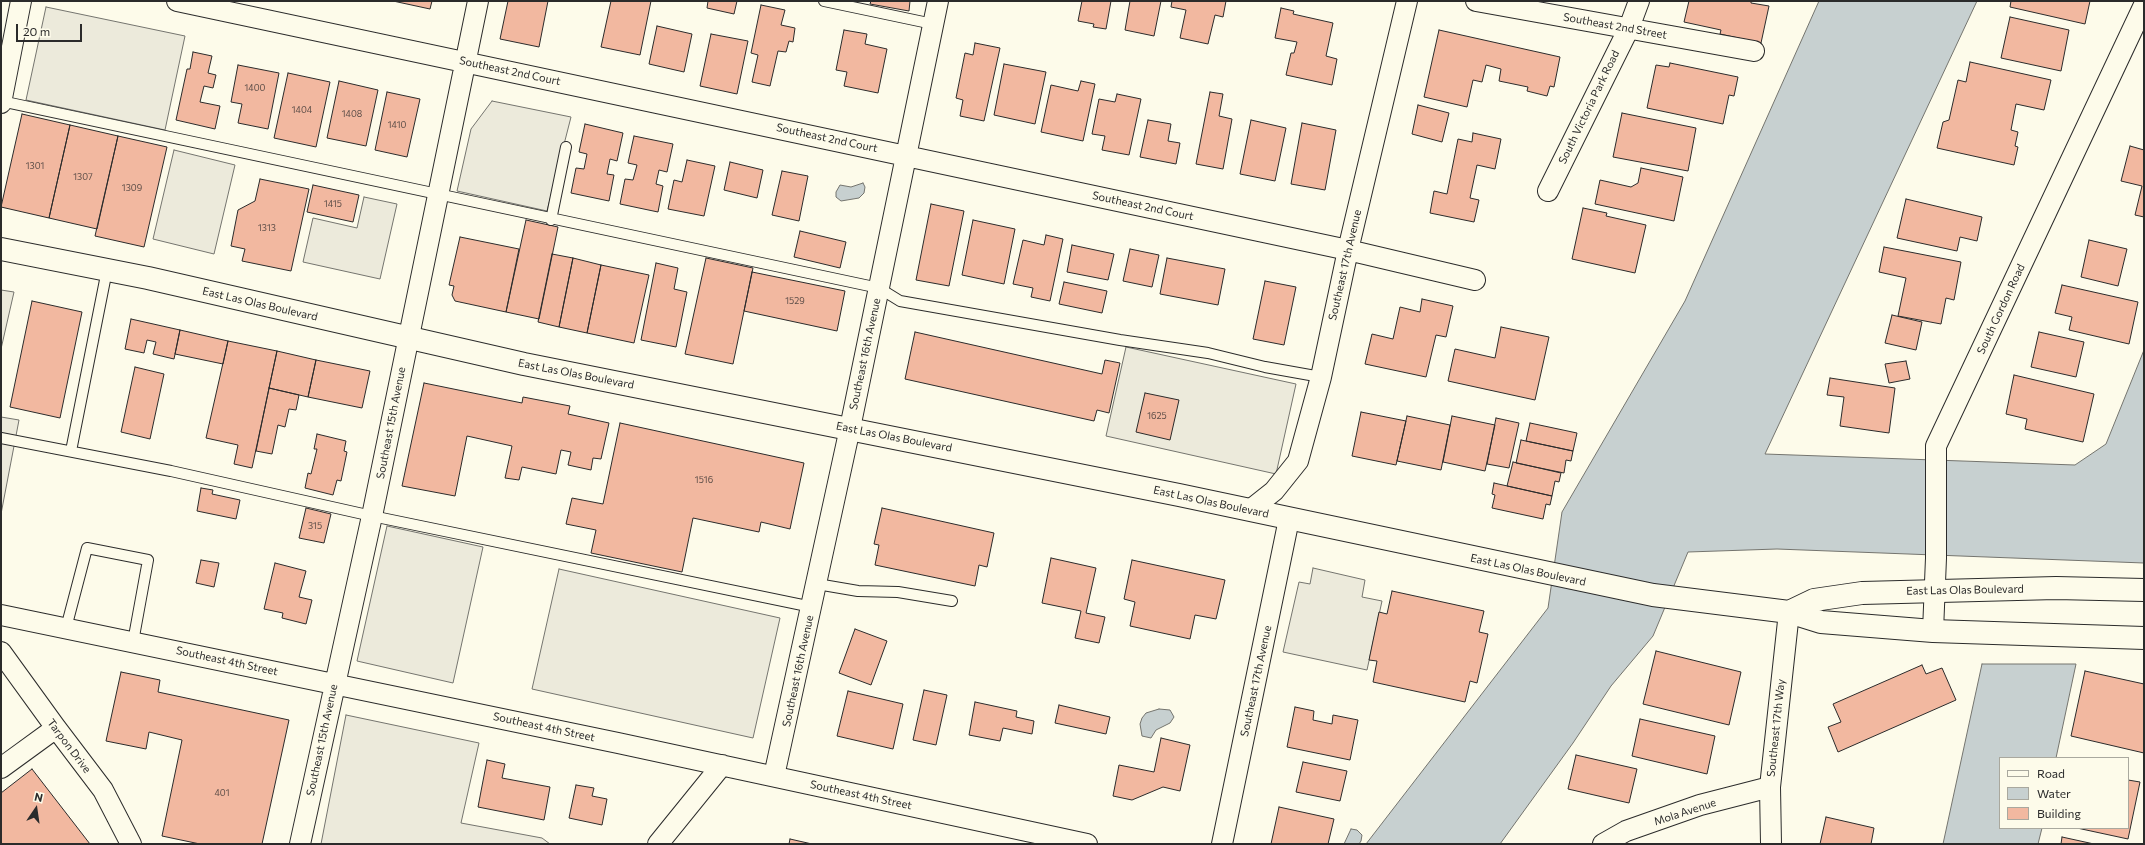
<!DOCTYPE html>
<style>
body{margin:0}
#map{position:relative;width:2145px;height:845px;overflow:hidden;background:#fdfbea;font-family:Commissioner,sans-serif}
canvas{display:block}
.frame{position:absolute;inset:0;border:2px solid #2b2b2b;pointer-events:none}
.legend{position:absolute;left:1999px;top:757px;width:130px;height:72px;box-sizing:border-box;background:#fdfbea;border:1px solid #a9a89e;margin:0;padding:5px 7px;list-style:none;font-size:12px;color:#2b2b2b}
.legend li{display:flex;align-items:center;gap:8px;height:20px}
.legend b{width:20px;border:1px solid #a9a89e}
.north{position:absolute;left:16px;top:789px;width:40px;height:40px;-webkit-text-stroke:3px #fdfbea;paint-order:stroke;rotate:13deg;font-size:11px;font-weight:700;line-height:16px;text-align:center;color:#2b2b2b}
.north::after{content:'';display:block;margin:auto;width:14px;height:18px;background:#2b2b2b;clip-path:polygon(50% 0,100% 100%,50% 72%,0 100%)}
.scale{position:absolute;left:16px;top:24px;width:66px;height:18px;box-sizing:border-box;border:2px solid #2b2b2b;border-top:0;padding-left:5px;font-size:12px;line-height:14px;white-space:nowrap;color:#2b2b2b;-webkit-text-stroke:3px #fdfbea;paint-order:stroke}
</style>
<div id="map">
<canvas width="2145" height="845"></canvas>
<div class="frame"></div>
<ul class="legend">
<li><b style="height:5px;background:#fdfbea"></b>Road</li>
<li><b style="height:11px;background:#c7d0d0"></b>Water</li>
<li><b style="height:11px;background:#f2b8a0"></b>Building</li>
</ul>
<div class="north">N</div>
<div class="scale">20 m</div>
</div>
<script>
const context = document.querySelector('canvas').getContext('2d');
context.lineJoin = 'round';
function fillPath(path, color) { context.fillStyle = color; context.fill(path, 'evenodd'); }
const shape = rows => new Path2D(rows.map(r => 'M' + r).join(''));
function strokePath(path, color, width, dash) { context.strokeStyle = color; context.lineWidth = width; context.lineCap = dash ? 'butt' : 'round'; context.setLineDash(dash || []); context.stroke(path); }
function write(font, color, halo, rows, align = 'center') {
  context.font = font + ' Commissioner,sans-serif'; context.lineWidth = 3; context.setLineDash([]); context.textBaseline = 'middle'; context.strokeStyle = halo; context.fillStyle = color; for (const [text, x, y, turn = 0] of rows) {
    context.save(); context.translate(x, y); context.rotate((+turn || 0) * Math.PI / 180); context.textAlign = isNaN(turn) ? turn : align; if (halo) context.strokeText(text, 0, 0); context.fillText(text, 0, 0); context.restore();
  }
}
const parking = shape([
 [46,7,185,36,165,130,26,100,46,7],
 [492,101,571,117,547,211,457,191,471,129,492,101],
 [174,150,235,165,214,254,153,239,174,150],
 [364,197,397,204,380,279,303,262,313,218,357,228,364,197],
 [1,290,14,292,1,349,1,290],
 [1126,347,1296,384,1276,474,1106,436,1126,347],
 [1,417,19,420,1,514,1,417],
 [387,526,483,547,453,683,357,661,387,526],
 [1313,568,1365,580,1362,597,1382,601,1367,670,1283,652,1299,582,1310,584,1313,568],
 [559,569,780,618,753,738,532,689,559,569],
 [346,715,479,743,461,823,542,838,550,844,321,844,346,715]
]);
fillPath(parking, '#eceadb');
strokePath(parking, '#74746e', 1);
const water = shape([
 [1819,1,1977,1,1765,454,2075,465,2106,444,2144,350,2144,563,1777,549,1688,552,1653,636,1611,686,1573,743,1500,844,1366,844,1548,608,1562,512,1685,301,1819,1],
 [863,183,865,187,864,193,859,198,841,201,836,197,836,192,840,185,851,187,863,183],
 [1982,664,2076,664,2056,758,2000,758,2000,828,2042,828,2038,844,1943,844,1982,664],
 [1159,709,1170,710,1174,717,1170,723,1156,730,1151,738,1142,736,1140,724,1142,718,1146,713,1159,709],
 [1351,829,1357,830,1362,835,1361,841,1359,844,1344,844,1351,829]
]);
fillPath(water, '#c7d0d0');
strokePath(water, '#74746e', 1);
const building = shape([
 [393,1,432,1,430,9,393,1],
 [508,1,548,1,539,47,500,39,508,1],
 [611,1,651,1,640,55,601,47,611,1],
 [708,1,737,1,734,14,707,8,708,1],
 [871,1,910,1,909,11,870,4,871,1],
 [1082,1,1111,1,1106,29,1093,27,1094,24,1078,21,1082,1],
 [1130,1,1161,1,1154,36,1125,30,1130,1],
 [1172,1,1226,1,1223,17,1215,15,1208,44,1180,38,1186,10,1171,7,1172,1],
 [1689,1,1751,1,1751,3,1769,6,1761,43,1720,34,1721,30,1684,22,1689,1],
 [2011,1,2090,1,2085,24,2010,7,2011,1],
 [761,5,785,10,781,25,795,28,793,42,789,41,786,52,778,51,770,86,752,82,758,55,751,53,761,5],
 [1281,8,1294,11,1293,14,1333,23,1326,56,1337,59,1332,85,1286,75,1291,53,1294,53,1297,42,1275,38,1281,8],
 [2010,17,2069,30,2061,71,2001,58,2010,17],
 [657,26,692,34,684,72,649,64,657,26],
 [844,30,867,34,865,44,887,49,878,93,844,86,847,72,836,70,844,30],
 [1439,30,1560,57,1554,87,1550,86,1547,96,1527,91,1528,87,1499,81,1501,69,1486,65,1482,82,1473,80,1467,107,1424,97,1439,30],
 [711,34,748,41,737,94,700,86,711,34],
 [975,43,1000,48,984,121,960,116,963,100,956,98,965,53,973,55,975,43],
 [193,52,212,56,208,73,216,75,213,88,204,86,200,102,220,106,215,129,176,120,187,69,190,69,193,52],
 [1970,62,2051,80,2044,110,2016,104,2011,130,2018,132,2015,146,2018,147,2014,165,1937,148,1943,122,1949,120,1958,80,1966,82,1970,62],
 [1670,63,1738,77,1734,96,1729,95,1723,124,1647,108,1656,65,1669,67,1670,63],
 [1004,64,1046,72,1035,124,994,115,1004,64],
 [238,65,279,73,268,129,238,123,242,104,231,102,238,65],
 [288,73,330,82,316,147,274,138,288,73],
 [339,81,378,90,366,146,327,138,339,81],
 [1081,81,1095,84,1083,141,1041,132,1051,85,1078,91,1081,81],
 [387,92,420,99,407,157,375,150,387,92],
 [1210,92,1223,94,1219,116,1232,119,1223,169,1196,164,1210,92],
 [1117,94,1141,99,1129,155,1102,150,1105,136,1092,134,1099,99,1115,102,1117,94],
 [1418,105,1449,113,1442,142,1412,134,1418,105],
 [1622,113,1696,128,1688,171,1613,157,1622,113],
 [22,114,70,125,49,218,1,207,22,114],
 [1148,120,1171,124,1168,141,1180,143,1176,164,1140,157,1148,120],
 [1251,120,1286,128,1275,181,1240,174,1251,120],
 [1302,123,1336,130,1325,190,1291,184,1302,123],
 [585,124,623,133,617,161,610,159,607,174,614,175,609,201,571,193,576,168,584,169,587,154,579,152,585,124],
 [70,125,118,136,97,229,49,218,70,125],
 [1473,133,1501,139,1495,169,1477,165,1470,198,1479,200,1474,222,1430,213,1434,191,1447,194,1458,139,1472,142,1473,133],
 [118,136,167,147,144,247,95,236,118,136],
 [634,136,673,144,667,172,659,170,656,184,663,186,658,212,620,204,625,179,633,180,637,165,628,163,634,136],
 [2130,146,2144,150,2144,217,2135,215,2142,186,2121,181,2130,146],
 [687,160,715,166,704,216,668,209,674,180,682,182,687,160],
 [730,162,763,170,757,198,724,190,730,162],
 [1641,168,1683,177,1674,221,1595,204,1600,180,1631,187,1638,183,1641,168],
 [782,171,808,176,799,221,772,215,782,171],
 [260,179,309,189,291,271,242,261,245,249,231,246,238,210,255,201,260,179],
 [313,185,359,195,353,222,307,212,313,185],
 [1906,199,1982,217,1977,241,1960,237,1957,251,1897,238,1906,199],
 [931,204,964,211,949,286,916,280,931,204],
 [1583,208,1607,213,1606,216,1646,225,1635,273,1572,259,1583,208],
 [526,220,558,227,539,319,506,312,526,220],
 [973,220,1015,229,1004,284,962,275,973,220],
 [800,231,846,242,840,268,794,257,800,231],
 [1046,235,1063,239,1050,301,1031,297,1033,288,1013,284,1023,240,1044,245,1046,235],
 [460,237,519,249,506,312,455,301,452,295,454,286,449,285,460,237],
 [2089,240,2127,249,2118,286,2081,277,2089,240],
 [1072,245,1114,254,1108,280,1067,272,1072,245],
 [1884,247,1961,262,1954,300,1946,298,1941,324,1898,316,1906,278,1879,272,1884,247],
 [1130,249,1159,255,1152,287,1123,281,1130,249],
 [552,254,573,258,559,327,538,322,552,254],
 [573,258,601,265,587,333,559,327,573,258],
 [706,258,753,268,733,364,685,354,706,258],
 [1167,258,1225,269,1218,305,1160,294,1167,258],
 [656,263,678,268,674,289,687,292,676,347,641,340,656,263],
 [601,265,649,275,634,343,587,333,601,265],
 [752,272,845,291,837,331,744,311,752,272],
 [1265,281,1296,287,1284,345,1253,339,1265,281],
 [1064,282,1107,291,1102,313,1059,304,1064,282],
 [2062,285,2138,302,2129,344,2069,330,2072,317,2055,313,2062,285],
 [1422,299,1453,306,1446,337,1436,335,1426,377,1365,364,1372,334,1393,339,1400,307,1420,312,1422,299],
 [32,301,82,312,60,418,10,407,32,301],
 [1892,315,1922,322,1916,350,1885,343,1892,315],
 [131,319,180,330,174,359,153,354,156,342,147,340,144,353,125,349,131,319],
 [1501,327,1549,337,1535,400,1448,381,1455,349,1495,358,1501,327],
 [180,330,228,341,223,364,175,354,180,330],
 [915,332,1102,374,1105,360,1120,363,1109,413,1097,410,1094,421,905,379,915,332],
 [2039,332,2084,342,2076,377,2031,367,2039,332],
 [228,341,277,351,252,468,234,464,238,445,206,438,228,341],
 [277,351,316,360,308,397,269,388,277,351],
 [316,360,370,371,362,408,308,397,316,360],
 [1906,361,1910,379,1889,383,1885,364,1906,361],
 [135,367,164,374,150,439,121,432,135,367],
 [2014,375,2094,394,2083,442,2025,429,2027,419,2006,414,2014,375],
 [1830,378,1895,388,1889,433,1840,426,1844,397,1827,395,1830,378],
 [424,383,522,403,523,397,570,406,568,414,609,423,601,459,593,458,591,470,568,465,571,452,561,450,556,474,522,467,519,480,505,478,512,446,467,436,455,496,402,486,424,383],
 [269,388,299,395,296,410,289,409,285,427,278,425,272,454,256,451,269,388],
 [1145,393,1179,400,1170,440,1136,432,1145,393],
 [1361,412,1406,421,1396,465,1352,456,1361,412],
 [1407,416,1450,425,1441,470,1397,461,1407,416],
 [1452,416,1495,425,1485,471,1443,462,1452,416],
 [1496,418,1519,423,1509,468,1487,464,1496,418],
 [620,423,804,463,790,529,761,522,759,532,693,518,682,572,591,553,596,530,566,524,572,498,603,504,620,423],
 [1530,423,1577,433,1573,451,1526,441,1530,423],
 [317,434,346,441,344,451,347,452,341,481,337,480,333,495,305,488,308,473,311,474,317,449,314,449,317,434],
 [1521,440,1573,451,1571,461,1566,460,1564,473,1516,463,1521,440],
 [1513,462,1561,473,1559,482,1555,481,1552,496,1507,486,1513,462],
 [1494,483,1552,496,1550,505,1546,504,1543,519,1492,508,1495,495,1492,494,1494,483],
 [201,488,213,490,212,494,240,500,236,519,197,511,201,488],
 [306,508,331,514,324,543,299,538,306,508],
 [882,508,994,533,987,567,979,565,975,586,875,565,879,545,874,544,882,508],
 [1051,558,1096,568,1086,613,1105,617,1099,643,1075,638,1081,611,1042,603,1051,558],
 [201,560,219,563,214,587,196,583,201,560],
 [1132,560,1225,580,1216,619,1195,615,1190,639,1130,626,1135,602,1124,599,1132,560],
 [275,563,306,571,299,597,312,600,306,624,282,618,283,613,264,609,275,563],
 [1392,591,1484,611,1479,632,1488,634,1477,683,1470,681,1465,702,1373,682,1377,661,1369,660,1379,612,1387,614,1392,591],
 [855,629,887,641,871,685,839,673,855,629],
 [1656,651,1741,672,1729,725,1643,704,1656,651],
 [1922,665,1926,674,1942,668,1956,700,1838,752,1828,727,1841,722,1833,704,1922,665],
 [2085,671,2144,684,2144,753,2071,736,2085,671],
 [121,672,160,680,158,692,289,720,262,844,200,844,162,836,182,740,149,732,146,749,106,741,121,672],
 [924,690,947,695,936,745,913,740,924,690],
 [848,691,903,704,893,749,837,736,848,691],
 [975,702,1017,711,1016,717,1034,721,1032,734,1003,728,1000,741,969,735,975,702],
 [1059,705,1110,717,1106,734,1055,723,1059,705],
 [1295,707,1314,711,1313,720,1332,724,1333,715,1358,720,1350,760,1287,747,1295,707],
 [1640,719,1715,736,1707,774,1632,756,1640,719],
 [1161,738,1190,745,1180,791,1163,787,1132,800,1113,796,1119,765,1154,772,1161,738],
 [1576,755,1637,769,1629,803,1568,789,1576,755],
 [487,760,505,764,502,778,550,787,544,820,478,807,487,760],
 [1303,762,1347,771,1340,801,1296,792,1303,762],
 [32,769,90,844,1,844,1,793,32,769],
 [2128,780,2140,782,2128,839,2077,828,2128,828,2128,780],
 [576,785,594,788,592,796,607,799,602,825,569,818,576,785],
 [1279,807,1334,819,1328,844,1271,844,1279,807],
 [1826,817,1874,828,1871,844,1820,844,1826,817],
 [2062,837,2094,844,2061,844,2062,837],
 [790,839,812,844,789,844,790,839]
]);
fillPath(building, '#f2b8a0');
strokePath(building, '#2b2b2b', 1);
const service = shape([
 [824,1,933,24],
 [1,101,879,288,900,301,1120,340,1208,353,1265,367,1321,377],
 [551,220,566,147],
 [1,438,171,471,372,516,812,607],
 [71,451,107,270],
 [817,584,858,591,898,592,952,601],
 [66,628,87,548,148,560,133,642]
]);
const minor = shape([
 [177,1,1348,250,1475,280],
 [1476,1,1754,51],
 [1,103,21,1],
 [1548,191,1629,28,1639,1],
 [1250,510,1274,491,1298,461,1321,377,1348,250,1407,1],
 [1,615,618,743,1087,844],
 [1933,631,1936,558,1936,446,2144,5],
 [1,652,56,728,103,790,131,844],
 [1,768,56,728],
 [774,776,850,428,938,1],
 [300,844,372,516,478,1],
 [658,844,722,765],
 [1222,844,1289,519],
 [1603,844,1626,831,1700,805,1770,787],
 [1771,844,1770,787,1789,612]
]);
const primary = shape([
 [1,249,148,278,524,364,1179,495,1653,595,1789,612,1821,622,1933,631,2144,638],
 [1789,612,1814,600,1862,593,2056,588,2144,590]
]);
strokePath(service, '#2b2b2b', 12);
strokePath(minor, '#2b2b2b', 22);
strokePath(primary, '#2b2b2b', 24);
strokePath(service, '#fdfbea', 10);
strokePath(minor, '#fdfbea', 20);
strokePath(primary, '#fdfbea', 22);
write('9px', '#5d4e48', null, [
 ["1400",255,88],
 ["1404",302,110],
 ["1408",352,114],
 ["1410",397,125],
 ["1301",35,166],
 ["1307",83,177],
 ["1309",132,188],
 ["1415",333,204],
 ["1313",267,228],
 ["1529",795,301],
 ["1625",1157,416],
 ["1516",704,480],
 ["315",315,526],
 ["401",222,793]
]);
write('11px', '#2b2b2b', '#fdfbea', [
 ["Southeast 2nd Street",1615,26,10],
 ["Southeast 2nd Court",510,71,12],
 ["South Victoria Park Road",1589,107,-64],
 ["Southeast 2nd Court",827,138,12],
 ["Southeast 2nd Court",1143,206,12],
 ["Southeast 17th Avenue",1345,265,-77],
 ["East Las Olas Boulevard",260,304,13],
 ["South Gordon Road",2001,309,-65],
 ["Southeast 16th Avenue",865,354,-78],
 ["East Las Olas Boulevard",576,374,11],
 ["Southeast 15th Avenue",391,423,-79],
 ["East Las Olas Boulevard",894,437,11],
 ["East Las Olas Boulevard",1211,502,12],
 ["East Las Olas Boulevard",1528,570,12],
 ["East Las Olas Boulevard",1965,590,-1],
 ["Southeast 4th Street",227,661,12],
 ["Southeast 16th Avenue",798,671,-78],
 ["Southeast 17th Avenue",1256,681,-78],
 ["Southeast 4th Street",544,727,12],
 ["Southeast 17th Way",1776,728,-84],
 ["Southeast 15th Avenue",322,740,-78],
 ["Tarpon Drive",69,746,53],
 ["Southeast 4th Street",861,795,12],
 ["Mola Avenue",1685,812,-18]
]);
</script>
